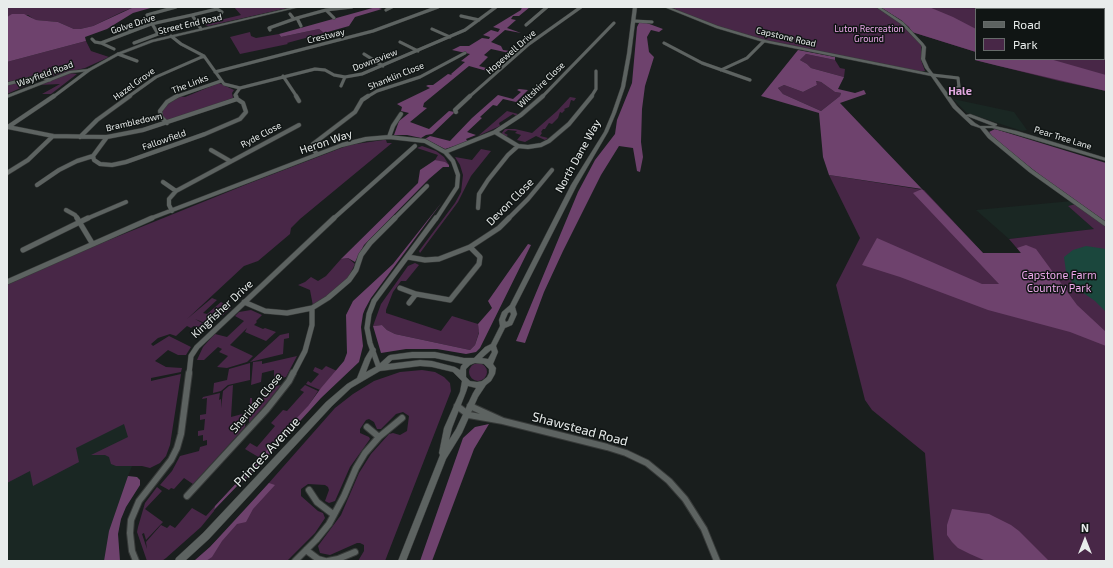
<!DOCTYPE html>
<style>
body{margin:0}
#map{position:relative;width:1113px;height:568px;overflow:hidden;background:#191e1d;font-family:"Exo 2",sans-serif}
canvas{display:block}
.frame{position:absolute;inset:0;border:8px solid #e8eceb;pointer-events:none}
.legend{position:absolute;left:975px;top:8px;width:130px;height:52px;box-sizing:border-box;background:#101514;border:1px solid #666b6a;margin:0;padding:5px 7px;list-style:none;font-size:12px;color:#e8eceb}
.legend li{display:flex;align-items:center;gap:8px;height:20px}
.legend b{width:20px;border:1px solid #666b6a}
.north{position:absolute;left:1065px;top:520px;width:40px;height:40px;-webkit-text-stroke:3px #101514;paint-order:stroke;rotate:0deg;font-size:11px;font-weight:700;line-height:16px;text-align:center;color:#e8eceb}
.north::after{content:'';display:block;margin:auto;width:14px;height:18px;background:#e8eceb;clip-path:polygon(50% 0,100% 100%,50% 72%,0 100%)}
</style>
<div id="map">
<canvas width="1113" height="568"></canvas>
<div class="frame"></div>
<ul class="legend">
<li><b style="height:5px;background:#5d6361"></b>Road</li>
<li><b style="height:11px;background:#482747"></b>Park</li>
</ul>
<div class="north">N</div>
</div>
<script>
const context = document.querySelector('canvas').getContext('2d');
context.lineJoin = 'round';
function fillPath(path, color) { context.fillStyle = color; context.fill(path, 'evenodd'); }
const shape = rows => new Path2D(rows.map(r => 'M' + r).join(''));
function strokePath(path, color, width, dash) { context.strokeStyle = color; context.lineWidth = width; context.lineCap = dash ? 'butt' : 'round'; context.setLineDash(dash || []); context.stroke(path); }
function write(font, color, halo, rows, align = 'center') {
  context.font = font + ' "Exo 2",sans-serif'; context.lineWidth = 3; context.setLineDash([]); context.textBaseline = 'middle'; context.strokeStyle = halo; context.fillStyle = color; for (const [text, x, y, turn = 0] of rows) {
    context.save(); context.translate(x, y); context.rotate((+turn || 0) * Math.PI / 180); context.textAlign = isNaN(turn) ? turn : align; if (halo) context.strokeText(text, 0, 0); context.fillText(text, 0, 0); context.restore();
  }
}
fillPath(shape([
 [953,99,1014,112,1027,130,1022,131,967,113],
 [1072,201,1076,204,1068,206,1094,229,1009,239,976,210],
 [134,366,132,466,128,476,137,477,140,480,140,485,126,507,121,519,118,534,120,561,7,561,7,434]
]), '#1a2723');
fillPath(shape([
 [7,7,135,7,124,11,93,26,80,29,74,29,58,22,35,20,28,15,9,16,7,17],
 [234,7,292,7,208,26,203,24,241,15],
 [675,7,876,7,900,23,921,45,921,60,925,71,918,71,775,43,729,30,687,15,673,8],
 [880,7,1064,7,1071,9,976,9,976,52,912,32,909,27,901,20],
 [1104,18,1106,18,1106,91,1059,81,975,60,976,59,1104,59],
 [319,29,324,33,287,43,288,44,240,54,230,37,250,32,251,36,256,38,279,34,281,37],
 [86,41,91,51,109,57,85,68,52,76,41,75,7,82,7,62],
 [806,54,835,60,840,68,845,69,844,77,811,68,807,64,800,60],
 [70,73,77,74,51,94,42,94,60,84,39,85],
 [39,77,43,78,7,94,7,85],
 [815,81,821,82,835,92,841,93,840,96,821,111,783,94,778,88,784,85,803,92,817,85],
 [219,83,234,90,232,93,233,98,171,120,166,120,163,118,162,114,163,108,174,99,179,96,185,97],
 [570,97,576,98,574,101,571,100,569,107,564,109,565,110,562,113,560,112,558,118,552,124,549,123,545,129,543,129,541,132,542,133,540,136,548,138,545,140,536,136,525,142,517,140,521,135,515,133,517,131,508,130,504,133,508,135,505,137,501,134,505,129,515,129,532,133,557,111],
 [507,111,518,114,516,116,513,114,499,123,500,126,478,136],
 [383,140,386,140,387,143,392,143,300,219,291,228,290,234,258,261,244,266,187,319,212,298,217,300,203,313,207,314,221,302,231,308,222,316,216,313,205,323,195,319,204,324,199,329,194,326,191,328,187,326,176,336,170,334,158,338,151,344,153,346,169,336,191,347,186,355,178,355,168,350,155,361,166,367,182,368,181,372,151,378,151,381,181,374,170,445,166,456,160,463,150,468,142,466,116,466,111,464,109,457,105,455,91,455,128,437,124,424,76,448,79,462,33,486,30,471,7,483,7,285,52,263,250,183,349,145],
 [422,146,436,151,444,157,449,165,435,160,438,155,417,148],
 [481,149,491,151,471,176,458,202,420,253,419,251,455,203,461,192,463,175,460,165,455,157,472,160],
 [829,175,924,190,983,253,1021,253,1009,239,1094,229,1068,206,1076,204,1106,227,1106,561,934,561,925,453,872,410,865,400,836,285,860,238],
 [348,258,355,264,348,278,330,295,313,306,310,290,298,285,305,282,311,277,318,281,326,276,341,259],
 [415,263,419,265,406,281,401,281,393,292,386,310,386,313,441,331,452,316,478,324,479,332,475,345,470,350,395,334,387,330,382,325,373,326,381,304,408,266],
 [251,310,262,315,256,321,257,322,254,325,263,329,265,328,276,332,266,341,245,332,247,328,230,345,253,356,247,362,227,368,217,367,228,356,219,352,222,349,218,347,204,360,197,360,203,347,212,337,215,334,227,337,244,321,235,316,239,312],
 [289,333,289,338,284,339,283,354,250,362,280,335],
 [297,356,286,377,274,380,274,370,262,373,261,382,251,385,253,362,262,361,262,364],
 '469 372a9 9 0 1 1 18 0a9 9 0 1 1-18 0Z',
 [250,363,250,380,228,385,221,391,213,393,214,383,227,380,229,369],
 [326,366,337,371,320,390,306,384,308,381,311,383,319,374,313,371,315,367,322,370],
 [422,370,435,372,444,377,450,383,451,391,385,561,358,561,364,551,364,545,360,543,357,543,330,555,320,553,318,546,341,515,359,473,371,454,389,434,393,433,400,435,407,431,409,416,403,412,396,414,381,429,377,429,374,422,369,419,366,420,360,429,360,433,369,437,370,439,350,467,335,501,329,503,325,501,329,490,328,487,325,485,308,484,301,489,301,496,318,511,323,513,325,518,315,533,287,561,194,561,210,547,238,518,335,408,353,394,374,381,400,372],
 [233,385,231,417,246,413,245,427,193,484,184,478,174,489,171,488,169,490,160,485,172,471,180,456,199,451,200,447,207,445,207,440,203,441,203,435,198,436,198,431,204,430,205,419,200,420,200,415,206,414,207,398,202,399,203,397,220,393,219,400,221,399,221,408,223,391,229,386],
 [281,385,266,404,249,423,250,398,252,398,252,406,263,403,264,393,271,392,271,387],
 [305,385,318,391,307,408,277,441,260,458,245,449,250,443,257,447,275,426,271,423,283,410,287,411,304,392,300,390],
 [157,487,162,491,145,509,163,522,146,540,144,533,142,534,147,549,146,542,161,525,167,528,170,525,175,528,192,508,206,516,215,506,214,511,201,527,166,558,162,561,147,561,137,532,138,527,145,503]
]), '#482747');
fillPath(shape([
 [134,7,154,7,133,13,107,29,85,37,86,41,7,62,7,17,12,14,24,14,36,20,58,22,74,29,80,29,93,26],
 [376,7,382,9,355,17,349,26,324,33,319,29,281,37,279,34],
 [522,7,530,7,519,16,513,16,511,19,516,20,507,28,521,33,505,30,491,42,501,46,503,50,516,52,514,54,491,49,484,55,488,57,479,66,490,69,487,71,469,66,424,103,423,107,427,108,410,122,429,129,449,111,455,112,432,134,426,135,421,138,407,135,394,135,399,121,409,113,401,111,402,107,397,104,430,88,426,86,428,85,433,85,448,74,452,75,451,74,465,62,461,61,470,54,452,50,460,46,469,46,482,38,489,39,490,37,483,35,491,30,498,32,500,29,493,27,521,10],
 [880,7,929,7,953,17,976,29,976,52,912,32,909,27,901,20],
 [644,22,663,29,659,32,651,30,647,37,649,52,654,57,645,86,642,109,641,142,643,157,640,172,637,171,633,148,619,146,601,175,563,251,544,292,525,343,516,341,578,192,595,160,615,134,617,120,632,83,637,27,639,23],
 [798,50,835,57,835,60,806,54,800,60,807,64,811,68,844,77,838,89,855,93,864,90,866,94,840,103,983,253,1021,253,1017,248,1026,245,1036,249,1077,305,1106,332,1106,346,1070,332,988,310,900,277,862,265,877,238,982,284,999,284,913,193,922,189,829,175,823,157,819,113,761,96],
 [816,81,821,82,835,92,841,93,840,96,821,111,783,94,778,88,784,85,803,92,817,85],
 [976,59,1050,59,1106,75,1106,91,999,66,975,60],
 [519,89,528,90,516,102,503,99,497,106,493,105,480,117,482,118,467,132,476,135,466,139,468,142,445,149,425,139,430,136,450,141,472,118,498,95,513,99,521,92,517,90],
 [995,129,1106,163,1106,222,1045,179,995,140,989,132],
 [435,160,445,162,449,165,449,167,443,167,429,179,426,182,364,245,355,262,348,258,341,259,418,183,420,170],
 [442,202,371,298,365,309,363,314,361,327,363,346,359,362,321,398,250,476,239,484,214,510,215,506,308,406,321,388,344,361,347,353,346,315,353,301,393,264],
 [528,244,531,245,480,348,476,352,466,354,437,349,406,349,381,353,373,326,382,325,387,330,395,334,470,350,475,345,479,333,478,324,492,308,488,301],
 [489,424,474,449,432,561,420,561,463,438,475,427],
 [128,476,137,477,140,480,140,485,126,507,121,519,118,534,120,561,104,561,109,531],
 [269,483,275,485,253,509,246,522,237,524,222,541,212,557,206,561,194,561,210,547],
 [952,509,989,514,1011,525,1019,531,1049,561,986,561,970,554,958,548,952,542,947,535,947,525]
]), '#6e426d');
fillPath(shape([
 [1086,246,1106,249,1106,312,1095,301,1079,290,1073,284,1066,272,1064,257,1073,250]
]), '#1b473d');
const minorFar3 = shape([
 [1070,7,1077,9],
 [326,10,334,18],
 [386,10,392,7],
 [290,14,294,19],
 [192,15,217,9,222,12,219,16],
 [461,16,479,20],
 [1104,16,1106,16],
 [297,18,326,10,352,7],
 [634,21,652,22],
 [526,25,547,7],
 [121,26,131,30],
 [432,29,450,37],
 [270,30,269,28,297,18,301,26],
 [165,33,158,34,147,15,176,7],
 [171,36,181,44,204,56,224,84,240,88],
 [92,39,95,42,101,43],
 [400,42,418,51],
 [134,43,158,34],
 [664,43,702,63,750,80],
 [114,49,101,43,151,24,192,15,201,29],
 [118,54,137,61],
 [364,54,383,66],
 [721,70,747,58,764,41],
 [215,72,373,31,438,7],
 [932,75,958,78,959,87,954,89],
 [283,76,297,97],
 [7,84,39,76,50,80],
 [341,86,345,77],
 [53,97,89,70],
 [128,97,156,77,204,56],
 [175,97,221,81],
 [236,97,235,95,240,88,315,69,325,70,334,75,345,77,362,74,465,30,496,7],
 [367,97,377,91,420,77,465,53],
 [469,97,529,44,581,7],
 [542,97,614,23],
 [591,97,596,89,596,71]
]);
const minorFar2 = shape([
 [236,96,237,99],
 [296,96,299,101],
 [456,112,455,110,470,96],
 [167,123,161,117,160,111,167,102,177,96],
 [8,127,53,136,107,137,143,130,237,99],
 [8,127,54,96],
 [495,132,518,146,528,147,541,145,549,141,569,124,592,96],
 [80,137,97,120,130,96],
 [107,137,93,156,94,160,100,164,112,165,126,162,205,134,240,119,246,112,243,103,237,99],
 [389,137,393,126,401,114],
 [211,150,230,161],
 [445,152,495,132,521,115,543,96],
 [317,154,312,148,313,144,355,112,362,100,368,96],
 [7,173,28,160,53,136],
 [163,182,176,191],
 [37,185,59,170,77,161,93,156],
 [478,208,479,194,488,180,508,155,518,146],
 [66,210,75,215,78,219],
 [172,211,169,205,169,199,176,191,299,125],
 [86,219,126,202],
 [149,219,342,145,366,139,389,137,425,141,445,152,453,161,458,175,457,187,436,219],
 [333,219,415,146],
 [394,219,427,186],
 [508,219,528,199,552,170]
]);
const minorFar1 = shape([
 [77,218,92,243],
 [23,250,88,218],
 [408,257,425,260,439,259,470,247,499,228,509,218],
 [7,282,152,218],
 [400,288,416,294],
 [244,302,265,311,287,313,312,308,328,298,349,280,356,270,361,255,370,243,395,218],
 [409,303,416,294,450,300,479,264,480,257,470,247],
 [379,368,370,343,367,328,369,314,374,301,436,218],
 [189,374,191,356,197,347,334,218],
 [293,374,305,351,312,325,312,308]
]);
const minor = shape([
 [457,406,469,415,503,421,607,447,626,453,647,463,669,481,685,499,704,529,717,561],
 [470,406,503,421],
 [367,427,379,437],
 [309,490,317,502,334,515],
 [187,496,267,409,289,381,293,373],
 [306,550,318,559,325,561],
 [136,561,132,551,130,533,131,520,139,501,171,460,177,448,181,434,189,373],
 [295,561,316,540,329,524,344,496,356,468,365,453,379,437,402,418],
 [328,561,338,559,355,552]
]);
const tertiary = shape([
 [294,7,300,7,153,42,119,55,90,71,71,73,7,98,7,95,69,71,88,69,117,53,151,40,294,7],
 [633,7,637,7,631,54,625,87,616,113,608,132,577,185,515,307,517,314,513,323,512,325,505,328,496,346,498,352,493,364,496,368,495,374,491,381,486,385,478,397,462,433,446,459,406,561,398,561,440,455,439,453,444,428,460,392,462,381,453,372,432,367,420,366,380,371,351,388,332,406,209,539,185,561,175,561,176,558,203,533,326,402,347,384,357,378,365,358,371,348,373,347,375,348,376,350,371,359,366,372,377,366,388,356,390,355,412,352,435,352,464,358,474,358,485,347,491,344,500,326,499,320,502,312,510,305,571,185,604,132,612,113,621,87,627,54,633,7],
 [510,312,511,314,508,321,506,322,505,320,508,313,510,312],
 [491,350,492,352,488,359,482,358,491,350],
 [412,358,435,358,463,364,461,366,460,370,455,367,432,361,420,360,388,364,392,360,412,358],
 [475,363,484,364,489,369,489,373,487,377,482,381,477,382,470,381,466,377,466,369,470,365,475,363],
 [468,386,476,388,473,393,456,429,449,440,452,428,466,392,468,386],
 [664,7,669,7,718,26,765,40,929,73,925,68,921,59,922,47,921,45,901,24,876,7,880,7,903,22,923,43,926,47,925,59,929,68,957,106,966,115,970,114,997,124,997,125,995,126,1017,131,1106,158,1106,161,1011,133,992,128,985,128,992,136,1033,170,1106,222,1106,227,1029,172,988,138,980,128,971,125,953,108,931,76,763,42,716,28,664,7],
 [967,116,993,126,980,126,975,123,967,116]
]);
strokePath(minorFar3, '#373a39', 3.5);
strokePath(minorFar2, '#373a39', 5);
strokePath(minorFar1, '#373a39', 6);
strokePath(minor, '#373a39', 8);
strokePath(tertiary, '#373a39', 1);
strokePath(minorFar3, '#5d6361', 3);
strokePath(minorFar2, '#5d6361', 4);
strokePath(minorFar1, '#5d6361', 5);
strokePath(minor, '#5d6361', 6);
fillPath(tertiary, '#5d6361');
write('9px', '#e8eceb', '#101514', [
 ["Golve Drive",133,24,-18],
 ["Street End Road",190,24,-13],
 ["Crestway",326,36,-14],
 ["Capstone Road",786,37,13],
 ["Hopewell Drive",511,52,-41],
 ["Downsview",375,60,-21],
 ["Wayfield Road",45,74,-20],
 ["Shanklin Close",396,76,-22],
 ["Hazel Grove",134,84,-36],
 ["The Links",190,84,-21],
 ["Wiltshire Close",541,85,-44],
 ["Brambledown",134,122,-13],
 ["Ryde Close",261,135,-28],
 ["Pear Tree Lane",1063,138,17],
 ["Fallowfield",164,140,-19]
]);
write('9px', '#eba7e9', '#101514', [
 ["Luton Recreation",869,29],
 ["Ground",869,39]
]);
write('bold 11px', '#e2a8e0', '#101514', [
 ["Hale",960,91]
]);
write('11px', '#e8eceb', '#101514', [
 ["Heron Way",326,142,-19],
 ["North Dane Way",578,156,-61],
 ["Devon Close",510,202,-45],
 ["Kingfisher Drive",222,309,-43],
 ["Sheridan Close",256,403,-50]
]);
write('11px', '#eba7e9', '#101514', [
 ["Capstone Farm",1059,275],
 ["Country Park",1059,288]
]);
write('13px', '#e8eceb', '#101514', [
 ["Shawstead Road",580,429,15],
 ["Princes Avenue",267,452,-47]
]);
</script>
